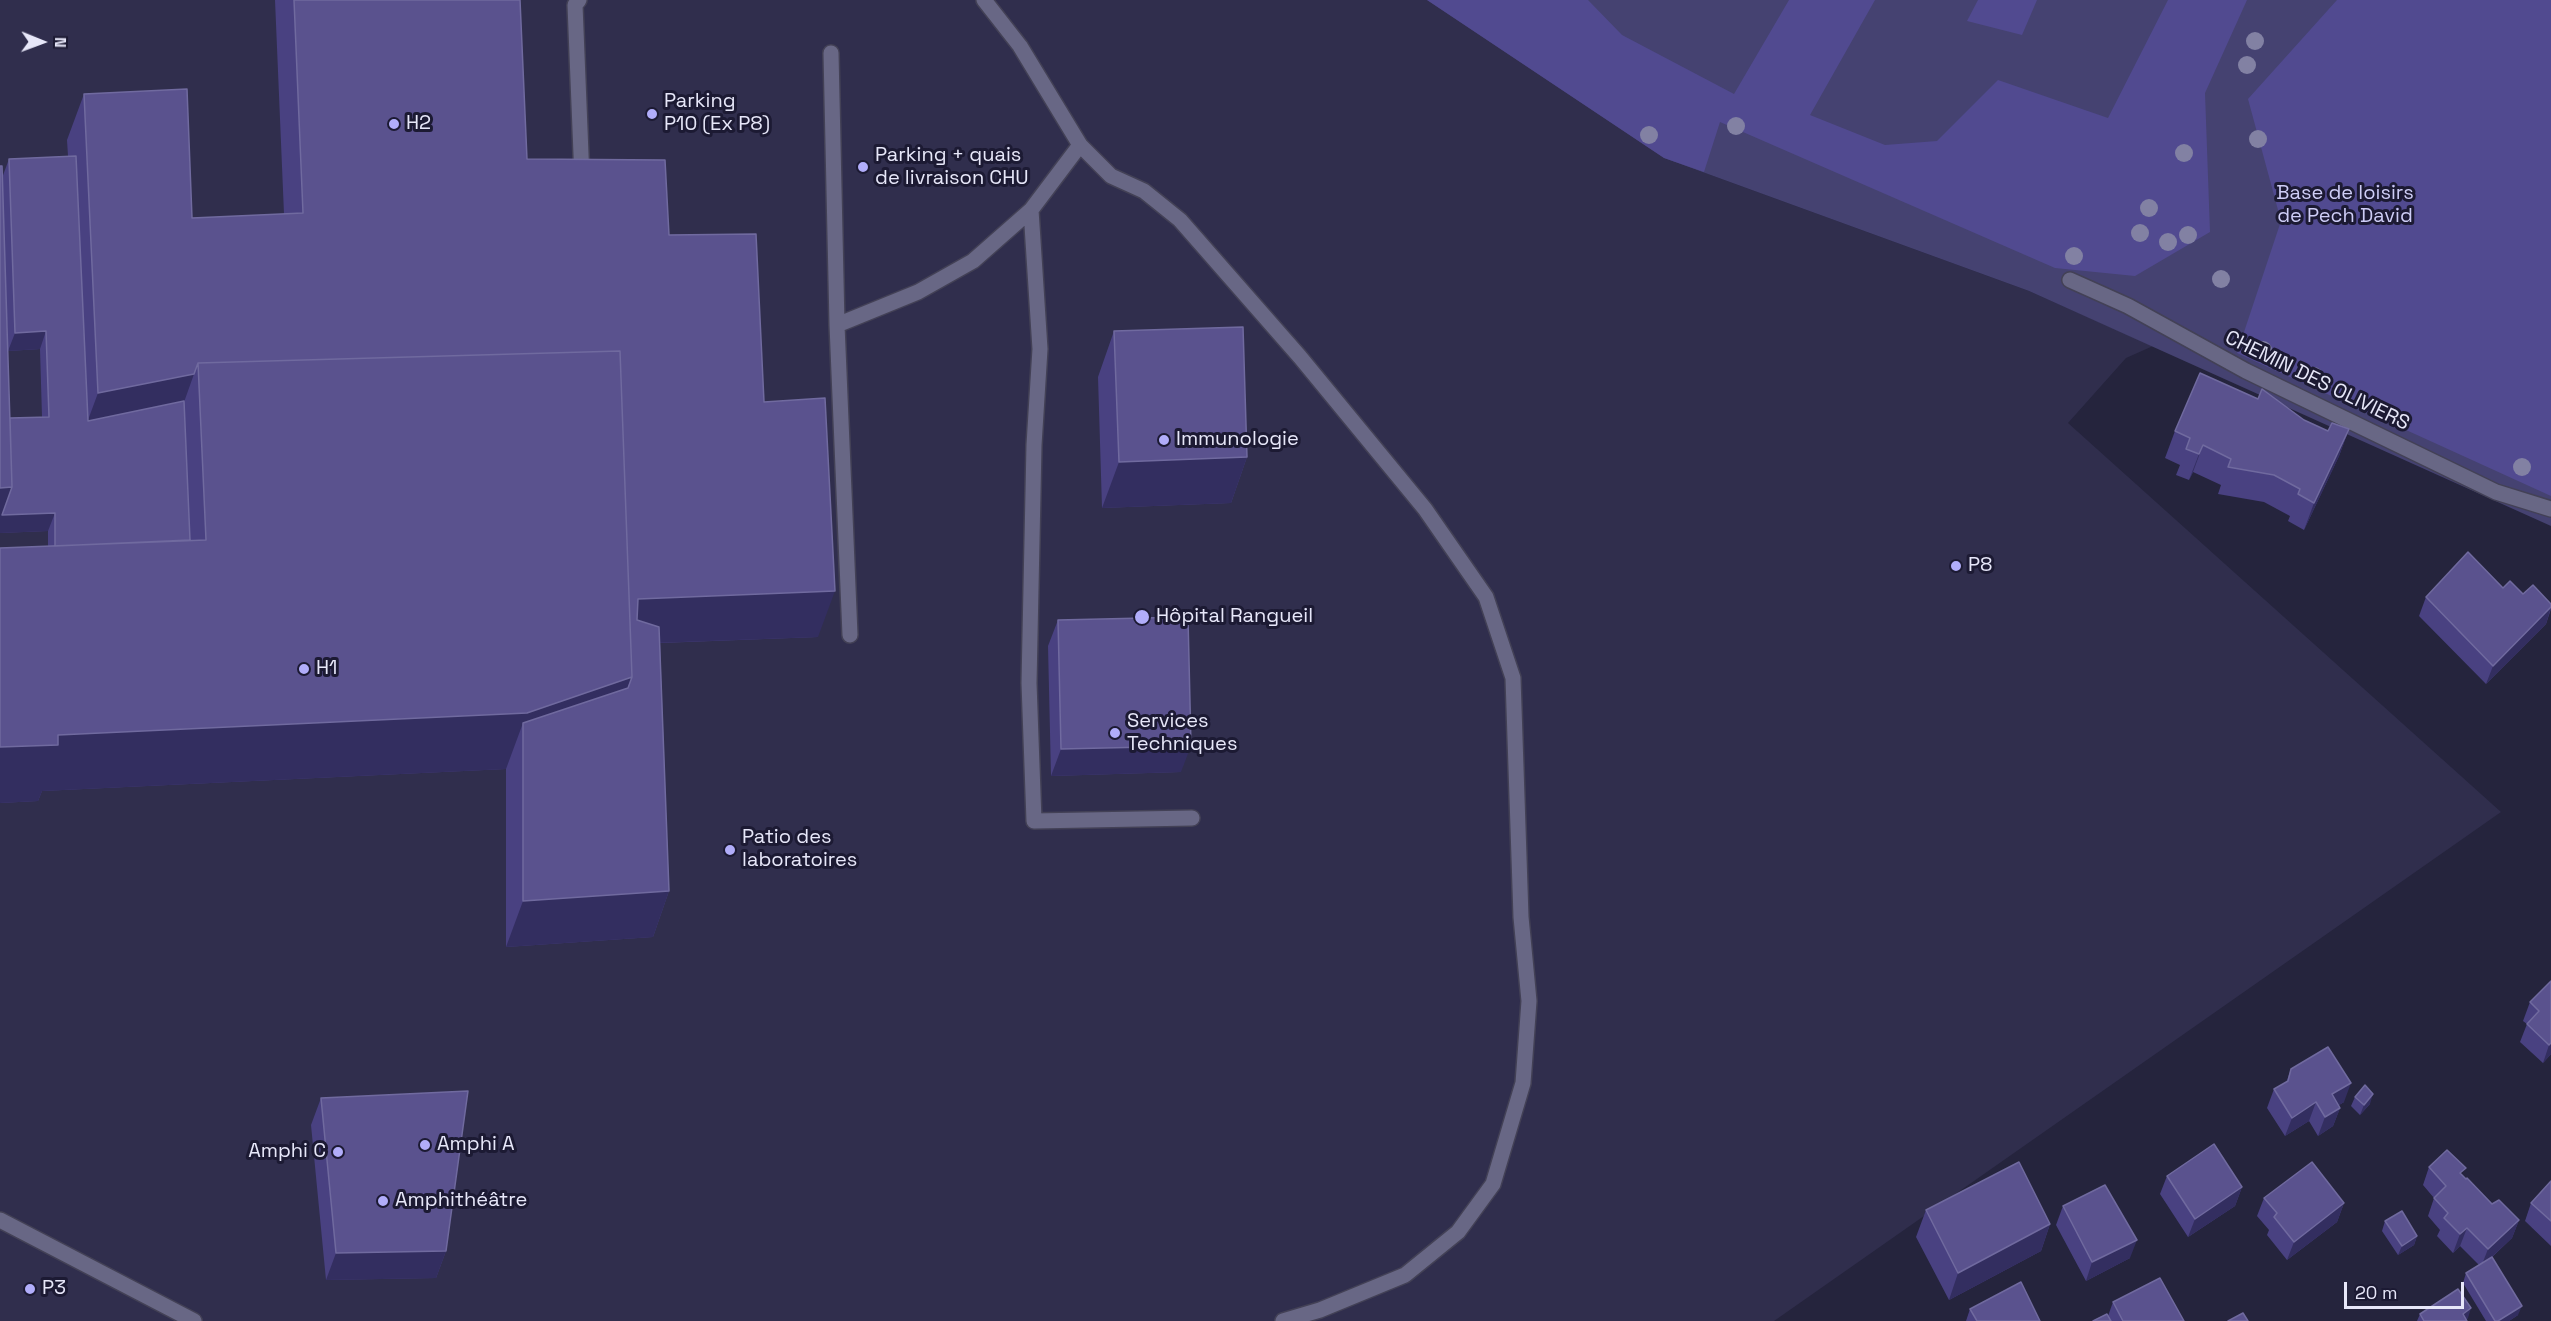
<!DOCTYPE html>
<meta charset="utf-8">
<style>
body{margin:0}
#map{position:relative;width:2551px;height:1321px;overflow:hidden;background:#25243d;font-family:"Space Grotesk",sans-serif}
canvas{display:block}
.north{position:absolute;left:12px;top:12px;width:60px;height:60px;-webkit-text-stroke:4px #1c1a33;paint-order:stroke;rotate:91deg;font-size:16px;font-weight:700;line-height:24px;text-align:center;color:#e7e7f9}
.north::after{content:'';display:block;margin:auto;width:21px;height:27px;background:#e7e7f9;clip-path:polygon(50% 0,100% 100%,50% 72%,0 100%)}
.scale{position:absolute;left:2344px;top:1282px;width:120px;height:27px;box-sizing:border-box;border:3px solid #e7e7f9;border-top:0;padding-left:8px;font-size:18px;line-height:21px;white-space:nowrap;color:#e7e7f9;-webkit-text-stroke:4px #1c1a33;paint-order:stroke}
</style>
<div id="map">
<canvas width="2551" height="1321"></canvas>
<div class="north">N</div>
<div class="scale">20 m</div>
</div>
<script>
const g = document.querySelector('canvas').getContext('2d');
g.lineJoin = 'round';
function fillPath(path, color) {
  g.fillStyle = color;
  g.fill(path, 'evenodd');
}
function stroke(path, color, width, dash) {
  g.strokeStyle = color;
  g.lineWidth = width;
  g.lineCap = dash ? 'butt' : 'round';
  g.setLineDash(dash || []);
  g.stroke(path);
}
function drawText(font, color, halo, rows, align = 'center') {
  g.font = font + ' "Space Grotesk",sans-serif';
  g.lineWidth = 6;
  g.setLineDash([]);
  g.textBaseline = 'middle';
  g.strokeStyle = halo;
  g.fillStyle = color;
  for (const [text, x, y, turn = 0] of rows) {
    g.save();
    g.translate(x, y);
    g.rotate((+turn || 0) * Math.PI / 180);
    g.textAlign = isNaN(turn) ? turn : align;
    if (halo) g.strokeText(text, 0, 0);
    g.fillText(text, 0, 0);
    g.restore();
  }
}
const built = new Path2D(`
 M0,0H1427L1664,158L2029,291L2153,346L2126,358L2068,423L2501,812L1774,1321H0Z`);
const green = new Path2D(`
 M1427,0H2551V526L2029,291L1664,158Z`);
const forest = new Path2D(`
 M1427,0H1588L1622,35L1734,94L1789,0H1875L1810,115L1885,145L1937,141L1998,80L2108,118L2168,0H2247L2205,93L2210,232L2135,276L2055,268L1720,122L1704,172L1664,158Z
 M1978,0H2037L2022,35L1967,21Z
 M2337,0H2551V496L2237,353L2281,221L2248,99Z`);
const service = new Path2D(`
 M579,0L575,5L582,179
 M984,0L1020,46L1080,145L1111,176L1144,191L1180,220L1300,357L1425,509L1486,597L1513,678L1521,917L1529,1001L1523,1083L1493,1184L1458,1232L1405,1275L1320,1310L1283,1321
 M831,53L837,325
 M1080,145L1031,210L1040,349L1034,445L1029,683L1034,821L1192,818
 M850,635L837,325L918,292L973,261L1031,210
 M0,1220L194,1321`);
const minor = new Path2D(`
 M2070,280L2128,306L2246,371L2496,492L2551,509`);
const trees = [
 [2255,41],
 [2247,65],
 [1736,126],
 [1649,135],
 [2258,139],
 [2184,153],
 [2149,208],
 [2140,233],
 [2188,235],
 [2168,242],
 [2074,256],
 [2221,279],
 [2263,350],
 [2314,376],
 [2522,467]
];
const wall = new Path2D(`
 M275,0H520L527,159L669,235L764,402L818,637L660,643L669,891L653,937L506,947V769L42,791L38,801L0,803V548L48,546V531L0,533V166L10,418L42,417L40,349L8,351L2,178L9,159L68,156L67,140L84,94L192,218L284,214Z
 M1114,331L1247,457L1231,503L1102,508L1098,377Z
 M2304,420L2328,431L2349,429L2339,456L2304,530L2288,521L2290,516L2264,502L2218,494L2221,485L2193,472L2189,480L2176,475L2180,465L2165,458L2175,431Z
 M2503,588L2551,604V609L2546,624L2486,684L2419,616L2426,597Z
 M1058,620L1181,772L1051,776L1048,646Z
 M2551,981V1054L2543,1063L2520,1042L2527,1024L2523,1021L2530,1002Z
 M2291,1069L2344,1102L2339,1105L2340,1108L2333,1126L2318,1136L2309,1121L2285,1136L2267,1108L2274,1089L2286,1083Z
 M2355,1097L2370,1104L2360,1115L2351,1106Z
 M321,1098L446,1251L436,1278L326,1280L311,1125Z
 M2429,1167L2463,1176L2492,1204L2519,1220L2512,1238L2491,1258L2518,1315L2509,1321H2486L2463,1283L2466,1273L2479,1265L2460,1246L2453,1253L2437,1236L2440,1230L2428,1216L2434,1198L2423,1185Z
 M2167,1176L2242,1187L2235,1206L2188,1237L2160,1194Z
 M2551,1181V1246L2525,1221L2531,1203Z
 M2264,1198L2344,1203L2337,1222L2287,1260L2267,1235L2269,1230L2257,1216Z
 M2063,1206L2130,1258L2086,1281L2056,1225Z
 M1926,1210L2050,1224L2041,1251L1949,1300L1916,1237Z
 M2385,1221L2417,1236L2414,1245L2398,1255L2382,1231Z
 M2113,1302L2184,1321H2093L2108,1316Z
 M1970,1309L2040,1321H1966Z
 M2420,1314L2468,1318L2466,1319L2467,1321H2417Z`);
const shadedWall = new Path2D(`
 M46,331L40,349L8,351L15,333Z
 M194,374L178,419L81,439L98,393Z
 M2349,429L2339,456L2304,530L2314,503Z
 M2203,445L2193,472L2189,480L2199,454Z
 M1247,457L1231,503L1102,508L1119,462Z
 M12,487L55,513L48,531L0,533V488Z
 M835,591L818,637L627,644L638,599Z
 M2551,607L2546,624L2486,684L2493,666Z
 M632,677L611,733L523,723L506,769L42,791L38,801L0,803V747L58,735Z
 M1191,746L1181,772L1051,776L1061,749Z
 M669,891L653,937L506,947L523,901Z
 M2551,1043V1054L2543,1063L2549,1045Z
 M2351,1083L2344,1102L2326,1113L2332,1094Z
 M2373,1094L2370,1104L2360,1115L2364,1105Z
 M2316,1102L2309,1121L2285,1136L2292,1118Z
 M2340,1108L2333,1126L2318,1136L2325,1117Z
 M2242,1187L2235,1206L2188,1237L2195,1219Z
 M2344,1203L2337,1222L2287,1260L2294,1242Z
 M2519,1220L2512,1238L2481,1267L2488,1249Z
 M2050,1224L2041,1251L1949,1300L1958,1273Z
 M2467,1228L2460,1246L2453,1253L2460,1234Z
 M2417,1236L2414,1245L2398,1255L2402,1246Z
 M2137,1240L2130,1258L2086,1281L2092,1262Z
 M446,1251L436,1278L326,1280L336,1253Z
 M2522,1306L2518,1315L2509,1321H2498Z
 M2471,1308L2468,1318L2463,1321V1314Z`);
const building = new Path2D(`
 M294,0H520L527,159L665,160L669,235L756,234L764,402L825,398L835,591L638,599L637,620L659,627L669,891L523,901V723L628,688L632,677L620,351L198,363L194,374L98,393L84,94L187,89L192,218L303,213Z
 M76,156L88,421L184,401L190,540L55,546V513L2,515L12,487L10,418L49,417L46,331L15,333L9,159Z
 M0,166H2L12,487L0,488Z
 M1243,327L1247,457L1119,462L1114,331Z
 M620,351L632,677L527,713L58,735V745L0,747V548L206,540L198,363Z
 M2200,373L2258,399L2262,389L2304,420L2328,431L2332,423L2349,429L2314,503L2298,494L2300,489L2274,475L2228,467L2231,459L2203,445L2199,454L2186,449L2190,438L2175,431Z
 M2468,552L2503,588L2510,581L2523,594L2533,585L2551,604V607L2493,666L2426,597Z
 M1188,617L1191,746L1061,749L1058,620Z
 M2551,981V1043L2549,1045L2527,1024L2539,1011L2530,1002Z
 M2328,1047L2351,1083L2332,1094L2340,1108L2325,1117L2316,1102L2292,1118L2274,1089L2288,1081L2291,1069Z
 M2365,1085L2373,1094L2364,1105L2355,1097Z
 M468,1091L446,1251L336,1253L321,1098Z
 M2214,1144L2242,1187L2195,1219L2167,1176Z
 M2447,1150L2466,1168L2460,1173L2466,1179L2467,1178L2492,1204L2499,1200L2519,1220L2488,1249L2467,1228L2460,1234L2444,1218L2448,1213L2434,1198L2446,1186L2429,1167Z
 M2019,1162L2050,1224L1958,1273L1926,1210Z
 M2312,1162L2344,1203L2294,1242L2274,1217L2277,1213L2264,1198Z
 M2551,1181V1221L2531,1203Z
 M2105,1185L2137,1240L2092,1262L2063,1206Z
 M2402,1211L2417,1236L2402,1246L2385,1221Z
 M2492,1257L2522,1306L2498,1321H2495L2466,1273Z
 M2160,1278L2184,1321H2123L2113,1302Z
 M2021,1282L2040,1321H1977L1970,1309Z
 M2458,1289L2471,1308L2463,1314L2467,1321H2424L2420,1314Z
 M2243,1313L2248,1321H2228Z
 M2107,1314L2111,1321H2093Z`);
const markers = [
 [652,114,6,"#b1adfa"],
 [394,124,6,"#b1adfa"],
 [863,167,6,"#b1adfa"],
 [1164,440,6,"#b1adfa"],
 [1956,566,6,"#b1adfa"],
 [1142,617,8,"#b1adfa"],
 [304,669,6,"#b1adfa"],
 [1115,733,6,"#b1adfa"],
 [730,850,6,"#b1adfa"],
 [425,1145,6,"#b1adfa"],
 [338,1152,6,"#b1adfa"],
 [383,1201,6,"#b1adfa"],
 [30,1289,6,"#b1adfa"]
];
const poiNames = [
 ["Parking",664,102],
 ["P10 (Ex P8)",664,125],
 ["H2",406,124],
 ["Parking + quais",875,156],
 ["de livraison CHU",875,179],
 ["Immunologie",1176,440],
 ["P8",1968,566],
 ["Hôpital Rangueil",1156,617],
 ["H1",316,669],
 ["Services",1127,722],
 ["Techniques",1127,745],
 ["Patio des",742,838],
 ["laboratoires",742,861],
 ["Amphi A",437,1145],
 ["Amphi C",326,1152,"right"],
 ["Amphithéâtre",395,1201],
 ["P3",42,1289]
];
const parkNames = [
 ["Base de loisirs",2345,194],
 ["de Pech David",2345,217]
];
const streetNames = [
 ["CHEMIN DES OLIVIERS",2317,381,26]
];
fillPath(built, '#302e4d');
fillPath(green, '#454271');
fillPath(forest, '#514a90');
stroke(service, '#434156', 18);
stroke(minor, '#434156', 18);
stroke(service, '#686785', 15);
stroke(minor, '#686785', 15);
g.fillStyle = '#8281a3';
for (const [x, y] of trees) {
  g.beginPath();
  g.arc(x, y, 9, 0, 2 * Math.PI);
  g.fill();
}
fillPath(wall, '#494181');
fillPath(shadedWall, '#332e60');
fillPath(building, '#5a528e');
stroke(building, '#706a9f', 1.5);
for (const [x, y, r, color] of markers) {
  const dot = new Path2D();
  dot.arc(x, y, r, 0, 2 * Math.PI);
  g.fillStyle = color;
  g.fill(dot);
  stroke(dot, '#1c1a33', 2);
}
drawText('20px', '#e7e7f9', '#1c1a33', poiNames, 'left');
drawText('20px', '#cecdf6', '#1c1a33', parkNames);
drawText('20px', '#e7e7f9', '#1c1a33', streetNames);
</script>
